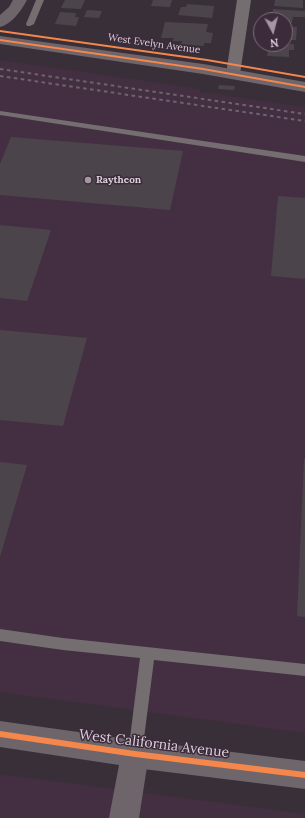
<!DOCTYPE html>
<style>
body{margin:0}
#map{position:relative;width:305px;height:818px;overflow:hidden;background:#382f38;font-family:Lora,serif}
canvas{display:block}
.north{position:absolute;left:253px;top:12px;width:40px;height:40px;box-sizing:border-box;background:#3c2b3b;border:1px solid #7c6d7b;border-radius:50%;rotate:173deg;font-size:11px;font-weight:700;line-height:16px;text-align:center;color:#dcd1db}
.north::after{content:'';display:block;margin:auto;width:14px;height:18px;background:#a398a2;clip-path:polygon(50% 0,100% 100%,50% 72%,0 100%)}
</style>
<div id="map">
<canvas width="305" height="818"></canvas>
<div class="north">N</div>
</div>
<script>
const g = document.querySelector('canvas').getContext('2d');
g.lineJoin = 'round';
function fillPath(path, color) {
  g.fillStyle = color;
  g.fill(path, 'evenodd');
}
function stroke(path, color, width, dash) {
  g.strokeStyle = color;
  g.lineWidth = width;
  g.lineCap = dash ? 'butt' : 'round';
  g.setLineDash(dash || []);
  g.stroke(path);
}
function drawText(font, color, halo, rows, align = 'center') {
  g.font = font + ' Lora,serif';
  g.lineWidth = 3;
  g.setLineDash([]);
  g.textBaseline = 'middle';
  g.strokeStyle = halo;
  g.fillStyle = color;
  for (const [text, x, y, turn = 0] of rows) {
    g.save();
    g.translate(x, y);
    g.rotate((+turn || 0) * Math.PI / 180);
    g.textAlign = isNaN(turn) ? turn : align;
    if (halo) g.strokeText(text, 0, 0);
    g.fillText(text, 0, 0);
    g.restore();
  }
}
const built = new Path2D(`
 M0,60L200,89V92L305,107V733L0,692Z
 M0,774L305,814V818H0Z`);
const building = new Path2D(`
 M65,0H85L81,9L61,8Z
 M153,0H172L170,7L151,6Z
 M275,0H303V8L274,6Z
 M187,4L214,6L212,18L178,15L181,7H186Z
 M273,9L305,11V17H293L292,23L285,22V20H272Z
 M87,10L102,11L99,18L84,17Z
 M60,12L76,13L75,17H79L76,26L55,24Z
 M165,22L208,24L206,32L213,33L211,43H204V46L181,44L182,41H173L174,38H161Z
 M285,26L297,27L296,40H285Z
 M269,44H294V50H289V57L267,56Z
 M219,85L235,86L234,90L218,89Z
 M11,137L183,151L170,210L0,195V164Z
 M278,196L305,198V279L271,276Z
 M0,225L51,230L27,301L0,298Z
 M0,330L87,338L63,426L0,420Z
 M304,459H305V617L297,616Z
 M0,462L27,465L0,557Z`);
const lane = new Path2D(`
 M36,0H44L34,24L30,26H27L26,24Z
 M0,111L305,156V162L0,115Z
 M0,629L63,638L305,664V676L154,660L142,754L140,759L135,761L130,759L128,754L140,658L63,650L0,641Z`);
const street = new Path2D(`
 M237,0H251L240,74L238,77L233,78L228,77L226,74Z`);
const secondary = new Path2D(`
 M0,36L203,64L305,82V92L203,74L0,44Z
 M135,740L305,761V789L135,768L125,764L121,754L125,744Z`);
const primary = new Path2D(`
 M13,0H27C21,11 12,24 0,27V15L9,7Z
 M0,721L135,740L145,744L149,754L139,818H109L119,765L0,747Z`);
const rail = new Path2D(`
 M0,69L305,114
 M0,76L305,121`);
const cycleway = new Path2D(`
 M0,30L207,59L305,76V78L207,61L0,32Z
 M0,39L203,68L305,86V88L203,70L0,41Z
 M0,731L135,751L305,772V778L135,757L0,737Z`);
const markers = [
 [88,180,4,"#a398a2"]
];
const farStreetnames = [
 ["West Evelyn Avenue",154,44,8]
];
const farPoinames = [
 ["Raytheon",96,180]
];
const nearStreetnames = [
 ["West California Avenue",154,744,7]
];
fillPath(built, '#442f42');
fillPath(building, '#4c444b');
fillPath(lane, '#746e70');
fillPath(street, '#746e70');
fillPath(secondary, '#6e666b');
fillPath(primary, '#6d656a');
stroke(rail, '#6c656a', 2, [3.5, 3.5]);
fillPath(cycleway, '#f5874c');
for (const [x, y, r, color] of markers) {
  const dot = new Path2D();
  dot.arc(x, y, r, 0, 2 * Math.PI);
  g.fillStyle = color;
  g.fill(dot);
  stroke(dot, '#3c2b3b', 1.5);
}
drawText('10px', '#dcd1db', '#3c2b3b', farStreetnames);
drawText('bold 10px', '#dcd1db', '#3c2b3b', farPoinames, 'left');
drawText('14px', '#dcd1db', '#3c2b3b', nearStreetnames);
</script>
